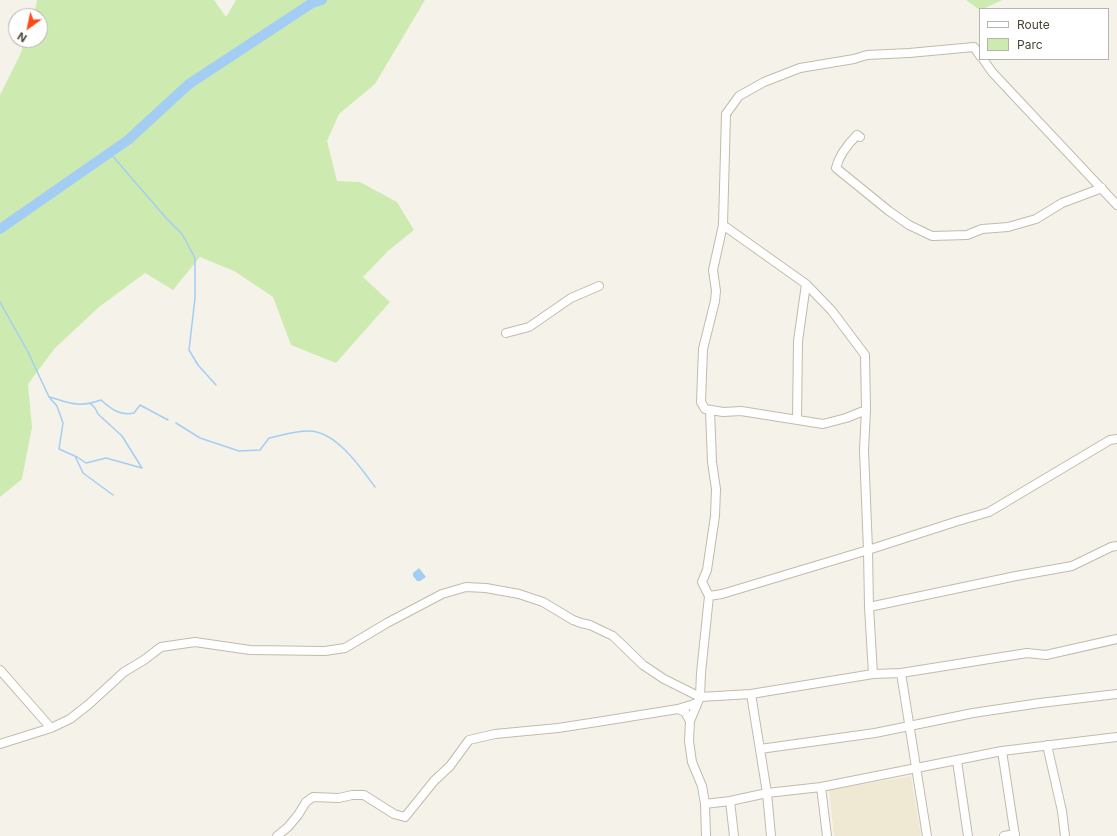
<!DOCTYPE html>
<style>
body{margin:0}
#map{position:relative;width:1117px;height:836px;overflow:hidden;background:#f5f3e9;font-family:Inter,sans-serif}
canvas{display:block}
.legend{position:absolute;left:979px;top:8px;width:130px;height:52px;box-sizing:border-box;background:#fff;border:1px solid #b7b4af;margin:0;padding:5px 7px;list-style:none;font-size:12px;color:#4a4437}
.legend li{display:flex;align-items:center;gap:8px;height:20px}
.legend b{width:20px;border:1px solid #b7b4af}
.north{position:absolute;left:8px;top:8px;width:40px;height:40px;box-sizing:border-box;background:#fff;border:1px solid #b7b4af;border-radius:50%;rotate:213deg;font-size:11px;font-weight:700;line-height:16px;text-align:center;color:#4a4437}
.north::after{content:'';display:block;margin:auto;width:14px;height:18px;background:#ff4a17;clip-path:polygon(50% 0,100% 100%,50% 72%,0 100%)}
</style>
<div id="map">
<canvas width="1117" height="836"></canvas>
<ul class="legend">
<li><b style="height:5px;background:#fff"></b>Route</li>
<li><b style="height:11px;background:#cdebb1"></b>Parc</li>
</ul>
<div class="north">N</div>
</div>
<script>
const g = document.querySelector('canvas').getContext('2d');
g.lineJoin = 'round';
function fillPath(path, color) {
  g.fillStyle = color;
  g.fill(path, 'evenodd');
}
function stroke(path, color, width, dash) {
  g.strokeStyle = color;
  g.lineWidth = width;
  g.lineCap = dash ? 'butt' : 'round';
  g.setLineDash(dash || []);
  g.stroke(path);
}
const education = new Path2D(`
 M911,776L921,836H834L829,790Z`);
const green = new Path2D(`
 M37,0H214L226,17L236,0H425L375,84L339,114L327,141L337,181L360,182L397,202L414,230L388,251L363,277L390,302L336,363L291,345L273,297L234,271L200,257L173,290L145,273L99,307L55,348L28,384L32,427L22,479L0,497V95L20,55L25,40H40V16H34Z
 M966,0H1002L983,9H980V10Z`);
const water = new Path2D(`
 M419,568L426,577L420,581H417L413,576V573Z`);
const stream = new Path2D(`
 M110,153L167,219L182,234L195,258V298L189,350L198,365L216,385
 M0,302L28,352L49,397L57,406L63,423L59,449L77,457L86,463L106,458L142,468L122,436L98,414L95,408L91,404
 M50,397C70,403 79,408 101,400C111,409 120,416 134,413L140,405L168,420
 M176,423L200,438L239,451L260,450L269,438C282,435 296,431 309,431C336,431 361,468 375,487
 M75,456L83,473L113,495`);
const river = new Path2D(`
 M0,229L128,140L189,84L312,3L322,0`);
const minor = new Path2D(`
 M983,59L992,72L1117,205
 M860,137L857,135C848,144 839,155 836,168L889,211L909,225L932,236L967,235L982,229L1008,227L1036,219L1062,203L1102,188
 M723,225L806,284L832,311L865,355L866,410
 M506,333L529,327L571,298L599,286
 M797,419L798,341L806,284
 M709,596L722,594L868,550L958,521L989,512L1110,440L1117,439
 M869,607L1016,576L1072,566L1111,547L1117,546
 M0,670L51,728
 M901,673L927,836
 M873,674L869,607L868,550L864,450L866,410L846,418L823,424L741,411L723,412L705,409L701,402L703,349L715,301L716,291L713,270L723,225L726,114L739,96L764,82L800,68L854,59L867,55L909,53L974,47L980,56
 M751,694L767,793L771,836
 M678,709L697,703
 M0,744L51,728L70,719L88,705L124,672L144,660L161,647L195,642L250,650L325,651L345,648L387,623L442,594L466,587L486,588L519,594L543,602L573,620L581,623L590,625L613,636L643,665L664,679L700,697L751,694L873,674L901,673L1027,653L1046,655L1117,639
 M1047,745L1062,811L1065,836
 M760,749L875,733L973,713L1040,703L1117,694
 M1002,751L1015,836
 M957,761L968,836
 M821,787L827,836
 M730,801L734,836
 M705,804L730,801L767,793L821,787L1002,751L1117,737
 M277,836L288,827L298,815L306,802L313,797L339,798L352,795H364L394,814L405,817L434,781L450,766L469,740L495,734L558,728L597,722L678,709L685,712L690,721
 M706,836L705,804L702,786L692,762L689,741L690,721L700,697L701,673L709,596L702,582L707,570L715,516L716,489L712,462L710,410
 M1004,836L1015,834`);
fillPath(education, '#efe9d3');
fillPath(green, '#cdebb1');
fillPath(water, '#a4cdf4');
stroke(stream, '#a4cdf4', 1.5);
stroke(river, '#a4cdf4', 10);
stroke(minor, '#c1bbab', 10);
stroke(minor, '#fff', 8);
</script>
